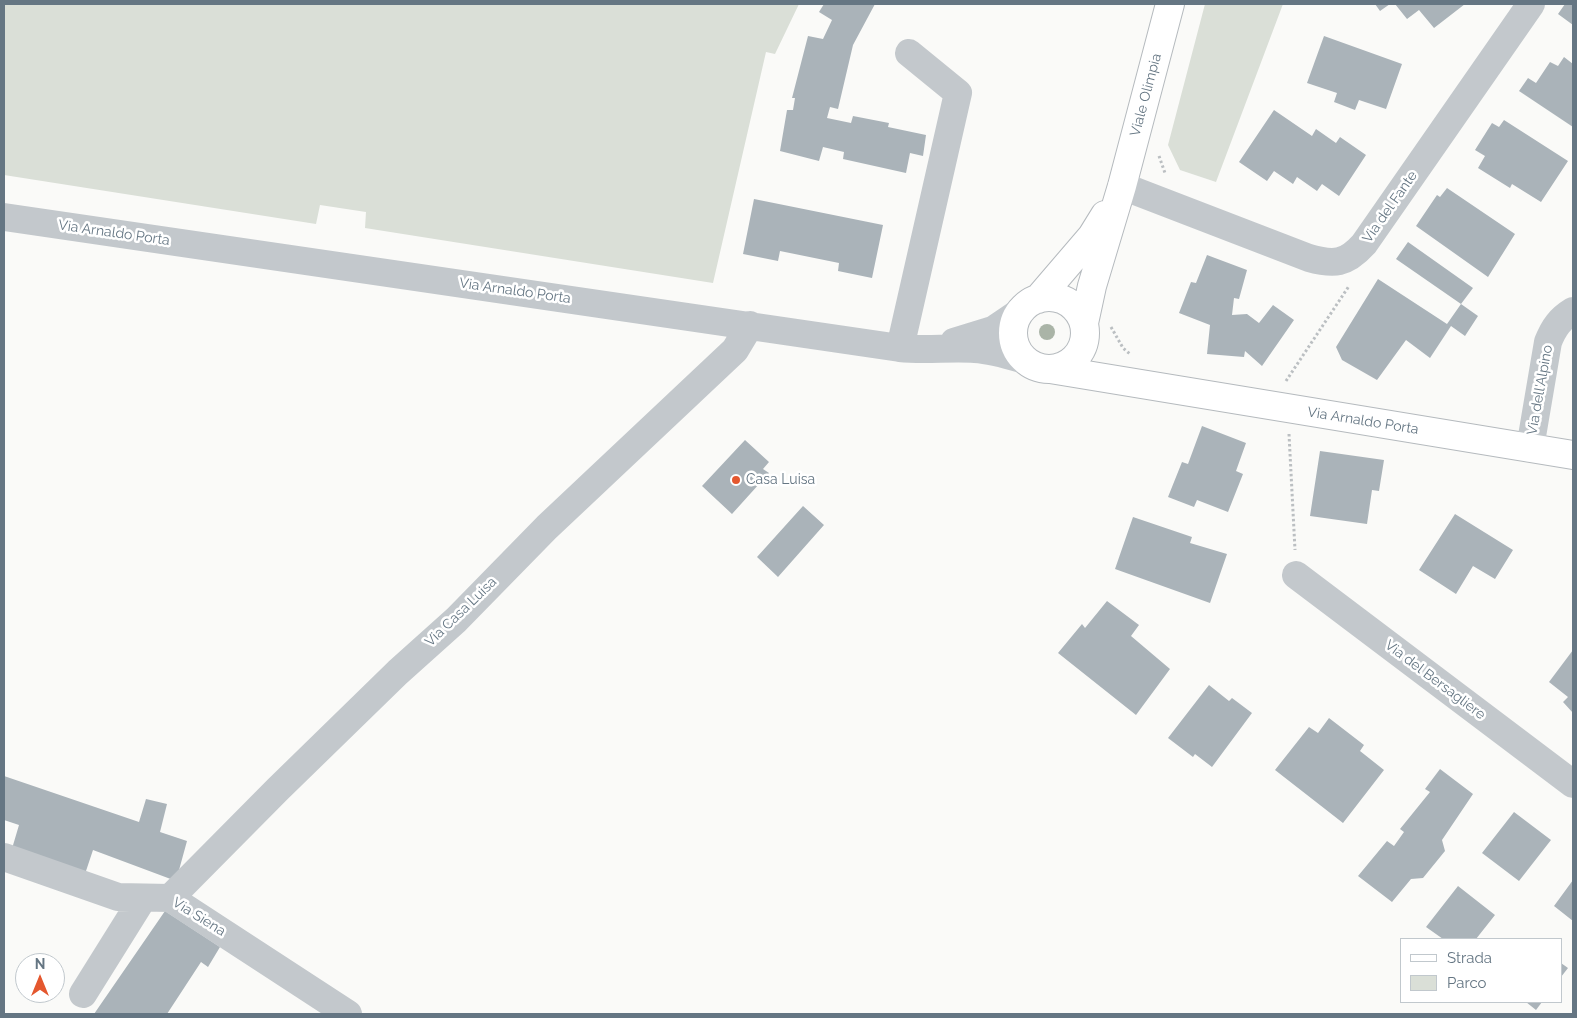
<!DOCTYPE html>
<style>
body{margin:0}
#map{position:relative;width:1577px;height:1018px;overflow:hidden;background:#fafaf8;font-family:Raleway,sans-serif}
canvas{display:block}
.frame{position:absolute;inset:0;border:5px solid #657683;pointer-events:none}
.legend{position:absolute;left:1400px;top:938px;width:162px;height:65px;box-sizing:border-box;background:#fff;border:1px solid #c1c8cd;margin:0;padding:6px 9px;list-style:none;font-size:15px;color:#657683}
.legend li{display:flex;align-items:center;gap:10px;height:25px}
.legend b{width:25px;border:1px solid #c1c8cd}
.north{position:absolute;left:15px;top:953px;width:50px;height:50px;box-sizing:border-box;background:#fff;border:1px solid #c1c8cd;border-radius:50%;rotate:0deg;font-size:14px;font-weight:700;line-height:20px;text-align:center;color:#657683}
.north::after{content:'';display:block;margin:auto;width:18px;height:22px;background:#e4572e;clip-path:polygon(50% 0,100% 100%,50% 72%,0 100%)}
</style>
<div id="map">
<canvas width="1577" height="1018"></canvas>
<div class="frame"></div>
<ul class="legend">
<li><b style="height:6px;background:#fff"></b>Strada</li>
<li><b style="height:14px;background:#dadfd7"></b>Parco</li>
</ul>
<div class="north">N</div>
</div>
<script>
const g = document.querySelector('canvas').getContext('2d');
g.lineJoin = 'round';
function fillPath(path, color) {
  g.fillStyle = color;
  g.fill(path, 'evenodd');
}
function stroke(path, color, width, dash) {
  g.strokeStyle = color;
  g.lineWidth = width;
  g.lineCap = dash ? 'butt' : 'round';
  g.setLineDash(dash || []);
  g.stroke(path);
}
function drawText(font, color, halo, rows, align = 'center') {
  g.font = font + ' Raleway,sans-serif';
  g.lineWidth = 5;
  g.setLineDash([]);
  g.textBaseline = 'middle';
  g.strokeStyle = halo;
  g.fillStyle = color;
  for (const [text, x, y, turn = 0] of rows) {
    g.save();
    g.translate(x, y);
    g.rotate((+turn || 0) * Math.PI / 180);
    g.textAlign = isNaN(turn) ? turn : align;
    if (halo) g.strokeText(text, 0, 0);
    g.fillText(text, 0, 0);
    g.restore();
  }
}
const green = new Path2D(`
 M4,4H799L775,54L766,52L713,283L365,228L366,212L320,205L316,224L4,175Z
 M1205,4H1283L1216,182L1180,170L1168,145Z`);
const building = new Path2D(`
 M824,4H875L853,45L838,109L830,107L827,118L851,123L853,116L889,123L888,127L926,135L923,156L910,153L906,173L843,159L844,152L823,147L819,161L780,151L787,110H793L795,98H792L808,36L823,39L832,20L819,12Z
 M1375,4H1390L1380,11Z
 M1395,4H1465L1434,28L1419,10L1407,19Z
 M1565,4H1573V25L1558,14Z
 M1324,36L1402,64L1386,109L1359,100L1355,110L1334,102L1337,93L1307,83Z
 M1564,57L1573,64V127L1519,91L1528,78L1536,83L1550,62L1558,66Z
 M1274,110L1312,136L1316,129L1336,143L1340,137L1366,155L1339,196L1322,184L1317,191L1297,177L1293,184L1274,171L1267,181L1239,162Z
 M1504,120L1568,161L1541,202L1512,184L1510,188L1478,168L1485,156L1475,150L1492,123L1499,127Z
 M1447,188L1515,234L1488,277L1416,226L1437,195L1440,197Z
 M754,199L883,225L872,278L838,271L839,263L780,251L778,261L743,254Z
 M1408,242L1473,288L1461,304L1396,259Z
 M1207,255L1247,270L1239,299L1234,298L1232,315L1247,314L1259,323L1273,305L1294,320L1262,366L1245,351L1244,357L1207,354L1210,325L1179,313L1191,282L1196,283Z
 M1378,279L1447,324L1461,304L1478,316L1465,336L1451,326L1430,358L1406,340L1377,380L1342,360L1336,347Z
 M1202,426L1246,443L1236,471L1243,474L1228,512L1197,500L1194,507L1168,497L1182,462L1188,464Z
 M745,440L769,462L763,469L769,473L732,514L702,486Z
 M1320,451L1384,460L1379,491L1372,490L1367,524L1310,516Z
 M803,506L824,525L778,577L757,557Z
 M1455,514L1513,550L1495,579L1473,566L1456,594L1419,570Z
 M1133,517L1192,537L1190,543L1227,554L1210,603L1115,569Z
 M1107,601L1139,625L1131,636L1170,669L1136,715L1058,653L1082,624L1085,628Z
 M1573,650V713L1563,702L1568,697L1549,682Z
 M1209,685L1229,701L1232,698L1252,713L1212,767L1195,754L1193,757L1168,738Z
 M1329,718L1364,745L1360,751L1384,770L1343,823L1275,770L1309,727L1318,733Z
 M1440,769L1473,794L1442,840L1445,851L1423,878L1411,879L1392,902L1358,876L1387,841L1394,846L1404,832L1400,829L1430,792L1425,789Z
 M4,776L139,822L146,799L167,804L160,832L187,841L176,881L93,850L84,877L11,852L19,825L4,820Z
 M1514,812L1551,840L1519,881L1482,853Z
 M1573,880V921L1554,906Z
 M1458,886L1495,915L1476,939H1443L1426,927Z
 M165,911L220,947L208,967L201,962L167,1014H94Z
 M1561,963L1568,968L1561,977Z
 M1526,1002H1542L1536,1010Z`);
const path = new Path2D(`
 M1159,156L1165,173
 M1111,327L1123,348L1130,354
 M1286,381L1349,286
 M1289,434L1295,550`);
const minor = new Path2D(`
 M1122,186L1309,258C1334,265 1346,264 1364,244L1531,4
 M4,217L900,348C925,351 950,347 975,349C992,350 1008,355 1025,360
 M954,342L993,330L1021,311
 M900,348L958,93L909,53
 M1530,448L1548,342C1554,327 1560,319 1573,311
 M1296,575L1573,784
 M4,857L118,897L170,898L348,1014
 M170,898L278,789L398,672L456,620L547,527L735,350L750,325
 M83,994L143,898`);
const major = new Path2D(`
 M1013 333a36 36 0 1 1 72 0a36 36 0 1 1-72 0Z
 M1038,299L1092,236L1105,215
 M1084,323L1092,286L1122,186L1170,4
 M1050,369L1573,455`);
const trees = [
 [1047,332]
];
const markers = [
 [736,480,5,"#e4572e"]
];
const streetNames = [
 ["Viale Olimpia",1146,95,-75],
 ["Via del Fante",1390,207,-55],
 ["Via Arnaldo Porta",114,233,8],
 ["Via Arnaldo Porta",515,291,8],
 ["Via dell'Alpino",1540,390,-80],
 ["Via Arnaldo Porta",1363,421,9],
 ["Via Casa Luisa",461,612,-44],
 ["Via del Bersagliere",1435,680,37],
 ["Via Siena",199,917,32]
];
const poiNames = [
 ["Casa Luisa",746,480]
];
fillPath(green, '#dadfd7');
fillPath(building, '#aab3b9');
stroke(major, '#b5babe', 30);
stroke(path, '#bbbfc2', 3, [2.5, 2.5]);
stroke(minor, '#c3c8cc', 28);
stroke(major, '#fff', 28);
g.fillStyle = '#aab4a7';
for (const [x, y] of trees) {
  g.beginPath();
  g.arc(x, y, 8, 0, 2 * Math.PI);
  g.fill();
}
for (const [x, y, r, color] of markers) {
  const dot = new Path2D();
  dot.arc(x, y, r, 0, 2 * Math.PI);
  g.fillStyle = color;
  g.fill(dot);
  stroke(dot, '#fff', 2);
}
drawText('14px', '#657683', '#fff', streetNames);
drawText('14px', '#657683', '#fff', poiNames, 'left');
</script>
